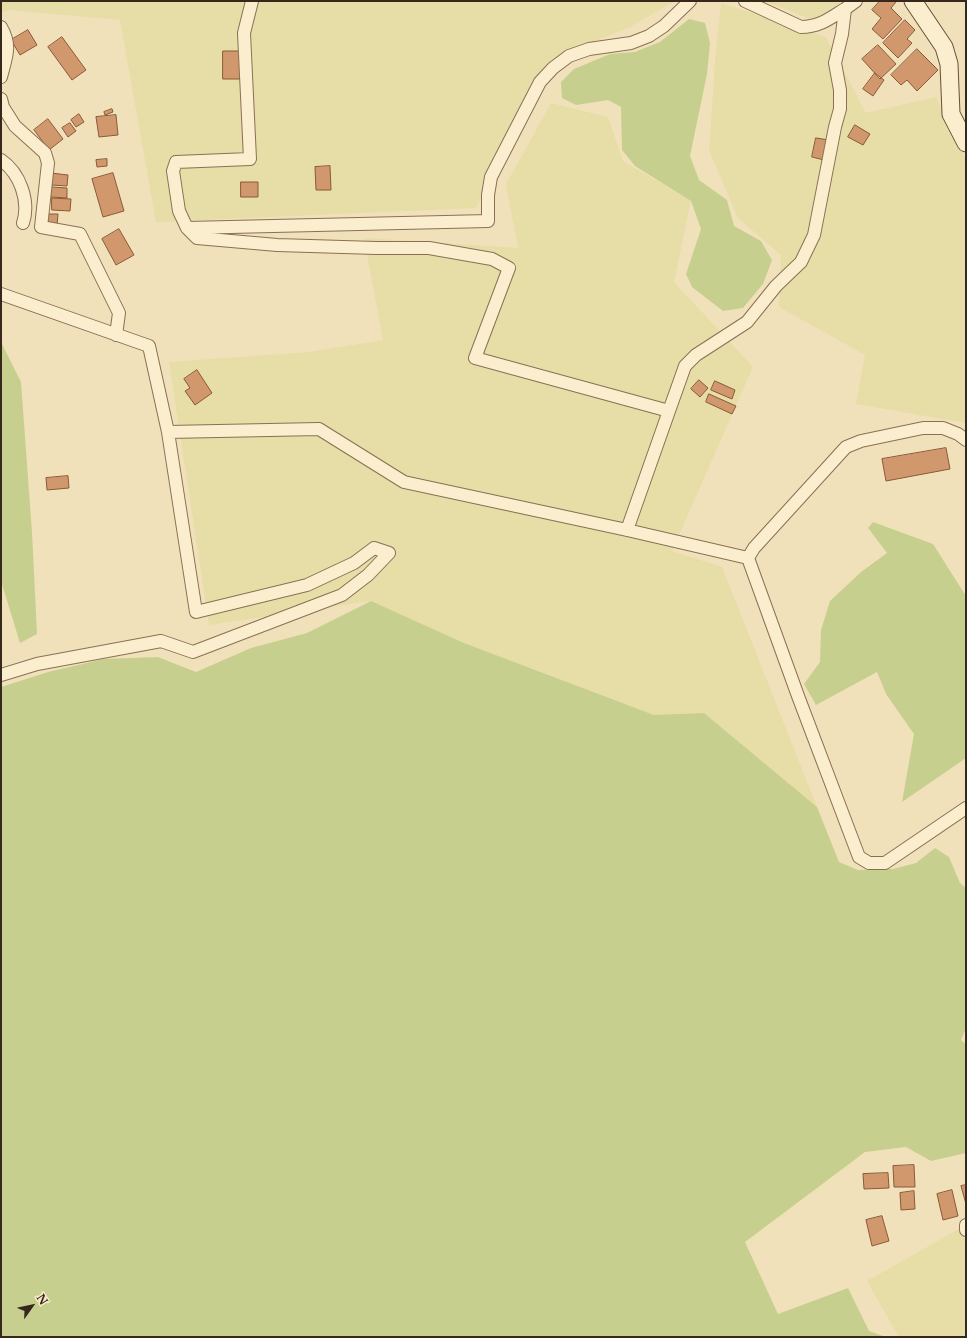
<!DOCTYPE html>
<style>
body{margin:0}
#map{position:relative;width:967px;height:1338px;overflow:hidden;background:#f1e1ba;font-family:"Libre Baskerville",serif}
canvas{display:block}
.frame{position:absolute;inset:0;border:2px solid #36281a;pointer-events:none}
.north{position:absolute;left:12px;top:1286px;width:40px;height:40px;-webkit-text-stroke:3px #f8ebca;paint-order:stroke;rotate:57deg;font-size:11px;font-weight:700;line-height:16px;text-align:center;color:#36281a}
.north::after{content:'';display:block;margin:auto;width:14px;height:18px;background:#36281a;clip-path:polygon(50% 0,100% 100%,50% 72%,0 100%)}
</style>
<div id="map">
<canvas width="967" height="1338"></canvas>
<div class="frame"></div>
<div class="north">N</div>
</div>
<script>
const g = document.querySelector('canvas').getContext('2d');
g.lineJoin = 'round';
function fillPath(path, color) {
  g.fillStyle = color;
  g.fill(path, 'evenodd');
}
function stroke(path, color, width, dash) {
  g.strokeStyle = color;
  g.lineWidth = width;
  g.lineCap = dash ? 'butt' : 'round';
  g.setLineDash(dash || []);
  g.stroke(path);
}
const farmland = new Path2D(`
 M1,1H675L628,28L559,55L476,208L156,222L120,20L9,10L1,13Z
 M765,1H843L813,20Z
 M721,3L826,37L866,113L936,97L966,160V423L856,404L865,355L779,307L781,255L738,218L709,150L715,60Z
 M551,103L608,117L623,161L691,201L674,282L753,367L672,551L722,567L817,807L704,713L654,715L464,643L371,601L209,625L169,362L309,352L383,340L364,238L518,248L506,184Z
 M966,1225V1337H899L867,1281Z`);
const green = new Path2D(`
 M689,19L705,23L710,43L707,74L690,156L699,180L727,200L734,226L761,241L772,260L763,284L743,308L723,311L692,287L686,274L701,229L691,201L635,166L622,150L621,107L608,100L576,105L562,98L561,82L574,69L610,54L635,52L660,42Z
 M1,342L21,382L32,532L37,634L20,643L1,581Z
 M873,522L933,544L966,596V758L902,802L914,734L886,694L877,672L816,705L804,684L820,662L821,630L830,601L861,572L887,553L868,528Z
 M371,601L464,643L654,715L704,713L817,807L839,862L858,870L893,869L916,863L935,848L949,857L960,883L966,888V1028L961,1040L966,1044V1153L931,1161L906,1147L865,1152L745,1242L778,1314L848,1288L869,1331L886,1337H1V687L48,672L104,659L158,657L196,672L251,648L307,633Z`);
const building = new Path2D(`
 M880,1H895L896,2L891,8L902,19L883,39L872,29L881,18L872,10Z
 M905,20L915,30L907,39L912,43L898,58L883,43Z
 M28,30L37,45L20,55L11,40Z
 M62,37L86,70L72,80L48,47Z
 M878,45L896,64L880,79L862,59Z
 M917,49L938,70L917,91L907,80L901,85L891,75Z
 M223,51H240L241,79H223Z
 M875,73L884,80L873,96L863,89Z
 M112,109L113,112L105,115L104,112Z
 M79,114L84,122L76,127L71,120Z
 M116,115L118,135L99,137L96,117Z
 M48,119L63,139L49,150L34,130Z
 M70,123L76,131L68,137L62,128Z
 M855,125L870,134L863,145L848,137Z
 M816,138L829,140L824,160L812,157Z
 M107,159V166L97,167L96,160Z
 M330,166L331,190H316L315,167Z
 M51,173L68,175L67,186L51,185Z
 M113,173L124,211L103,217L92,179Z
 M241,182H258V197H241Z
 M52,187L67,188V198L51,197Z
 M52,198L71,199L70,211L52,210Z
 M47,214H58L57,226L46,225Z
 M119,229L134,255L116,265L102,239Z
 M197,370L212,393L195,405L185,391L190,388L184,379Z
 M699,380L708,388L700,397L691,389Z
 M715,381L735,390L732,399L711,390Z
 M709,394L736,406L732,414L706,402Z
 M946,448L950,469L886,481L882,459Z
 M68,476L69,488L47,490L46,478Z
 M914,1165L915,1187H894L893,1166Z
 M888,1173L889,1188L864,1189L863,1174Z
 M966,1185V1204L961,1186Z
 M952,1190L958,1216L943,1220L937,1194Z
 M914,1191L915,1209L901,1210L900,1193Z
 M882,1216L889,1241L872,1246L866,1220Z`);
const minor = new Path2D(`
 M252,1L244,33L250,159L176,162L173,171L179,211L187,228L197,238L277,245L376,248H429L492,259L509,268L475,358L669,411L627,530
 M745,1L801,27C820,27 830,18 845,9
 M1,27C12,46 6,57 1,77
 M1,99L3,107L15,126L45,153L48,163L41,227L80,234L119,313L116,335
 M1,160C20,173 30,201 23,223
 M187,228L488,221V195L491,177L540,82L553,68L569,56L589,49L631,43L649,36L664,26L690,1
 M1,294L149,346L168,432L196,612L307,585L354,563L374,548L389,553L368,575L342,595L193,652L161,641L37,664L1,675
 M669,411L685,366L696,355L747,322L776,286L801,262L814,235L835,127L840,109V90L835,63L842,34L845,9L856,1
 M168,432L319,429L404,482L627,530L748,558
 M748,558L798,696L859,857L869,863H885L966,808
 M748,558L754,548L846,447L861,441L923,428H943L958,434L966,440
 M966,1225V1230`);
const secondary = new Path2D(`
 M913,1L944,47L949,64L951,114L966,143`);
fillPath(farmland, '#e7dda7');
fillPath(green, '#c7cf8e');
fillPath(building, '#d2986d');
stroke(building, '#895938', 1);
stroke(minor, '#897054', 14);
stroke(secondary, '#6a5137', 19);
stroke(minor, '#fbeece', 12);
stroke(secondary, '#fbeece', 17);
</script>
